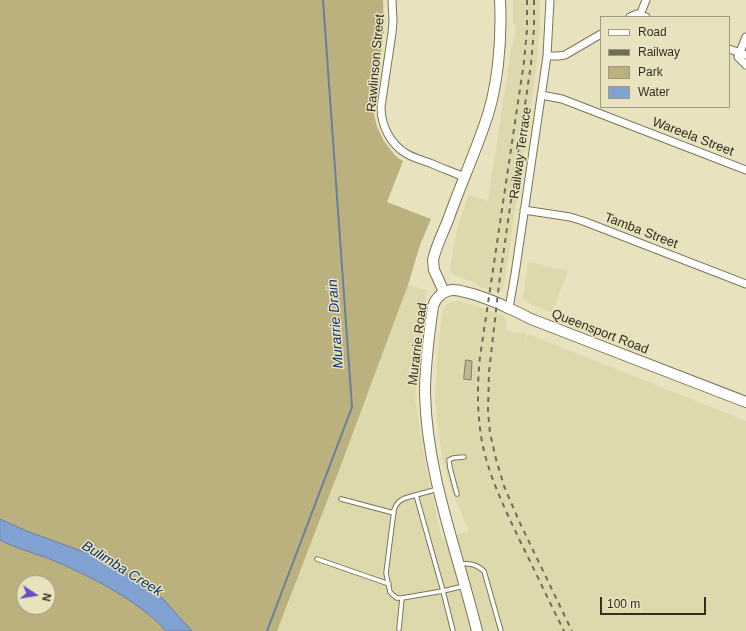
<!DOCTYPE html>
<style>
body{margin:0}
#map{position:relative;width:746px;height:631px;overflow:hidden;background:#e8e2bf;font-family:Helvetica,sans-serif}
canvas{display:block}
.legend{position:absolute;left:600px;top:16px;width:130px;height:92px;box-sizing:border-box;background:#e8e2bf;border:1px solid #9f9a80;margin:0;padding:5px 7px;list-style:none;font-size:12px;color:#312f22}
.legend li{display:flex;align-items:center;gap:8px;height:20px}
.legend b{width:20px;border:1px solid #9f9a80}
.north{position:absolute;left:16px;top:575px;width:40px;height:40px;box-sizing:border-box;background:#e8e2bf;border:1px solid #9f9a80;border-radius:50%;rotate:102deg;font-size:11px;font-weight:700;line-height:16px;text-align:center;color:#312f22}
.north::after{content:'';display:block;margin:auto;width:14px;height:18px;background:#654ec7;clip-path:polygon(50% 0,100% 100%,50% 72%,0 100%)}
.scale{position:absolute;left:600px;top:597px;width:106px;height:18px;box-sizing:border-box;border:2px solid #312f22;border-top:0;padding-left:5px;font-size:12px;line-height:14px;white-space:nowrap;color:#312f22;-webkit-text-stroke:3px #e8e2bf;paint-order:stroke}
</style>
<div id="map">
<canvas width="746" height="631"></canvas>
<ul class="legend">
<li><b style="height:5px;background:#fff"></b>Road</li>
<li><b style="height:5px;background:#6f6c58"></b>Railway</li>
<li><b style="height:11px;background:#bab17e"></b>Park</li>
<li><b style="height:11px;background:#81a1d3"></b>Water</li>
</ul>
<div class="north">N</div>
<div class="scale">100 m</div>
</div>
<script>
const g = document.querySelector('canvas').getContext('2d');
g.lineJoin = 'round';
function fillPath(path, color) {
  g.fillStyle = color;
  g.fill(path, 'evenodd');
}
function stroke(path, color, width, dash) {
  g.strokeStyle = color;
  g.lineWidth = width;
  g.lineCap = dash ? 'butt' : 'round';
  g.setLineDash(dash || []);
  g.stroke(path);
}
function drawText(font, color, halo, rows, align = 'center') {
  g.font = font + ' Helvetica,sans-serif';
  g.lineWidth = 3;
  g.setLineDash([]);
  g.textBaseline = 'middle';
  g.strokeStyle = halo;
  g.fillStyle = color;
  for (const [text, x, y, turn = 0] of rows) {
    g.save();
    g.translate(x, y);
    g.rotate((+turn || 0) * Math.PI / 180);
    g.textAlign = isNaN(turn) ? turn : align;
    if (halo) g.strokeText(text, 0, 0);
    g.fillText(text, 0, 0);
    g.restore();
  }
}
const built = new Path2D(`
 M513,0H540V27L537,60L531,107L504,284L501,292L479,287L476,283L456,276L452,273L450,267L458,225L469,195L488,201L511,50L515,36L516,25L513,24Z
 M528,262L568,271L552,312L528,303L523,298Z
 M408,285L427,290L415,399L427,473L442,539L469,531L452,492L442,457L435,401L438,348L442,315L444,309L447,304L457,301L478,306L503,316V318L505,319V321L506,322L507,331L526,334L525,341L528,334L746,421V631H277L341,465Z`);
const green = new Path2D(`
 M0,0H383L384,31L373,110L377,127L384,141L393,153L398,158L403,161L387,202L431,219L420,245L408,285L341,465L277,631H0ZM24,583H48V607H24Z`);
const water = new Path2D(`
 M0,519L29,532L104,559L163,599L192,631H166C138,600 90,576 52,560C35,553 17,549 0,540Z`);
const stream = new Path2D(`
 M267,631L352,407L323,0`);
const building = new Path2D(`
 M466,360L472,361L471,380L464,379Z`);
const lane = new Path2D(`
 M438,489L416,495L443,591L464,586
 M457,494L450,468L449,460L453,458L464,457
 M416,495C406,498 398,498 394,510L386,573L390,592L393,595L397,598H402L443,591L453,631
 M341,499L394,513
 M317,559L389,584
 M460,564C470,563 476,564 484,571L501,631
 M399,629L402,598`);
const street = new Path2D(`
 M392,0L393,21L392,33L381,107C381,126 391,145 407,154C414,158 422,160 430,163C441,168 453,172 464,177
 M640,15L646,0
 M630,17L637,14L646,17
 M746,37L738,57L746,65
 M729,49L746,55
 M547,56H558L565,55L601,34
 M541,95L562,99L746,170
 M524,210L570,217L583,221L746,284
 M509,308L515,274L547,56L550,0`);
const secondary = new Path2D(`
 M444,292L434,270L433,260C436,246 443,233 448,220C459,189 472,160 483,129C498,91 502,41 500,0
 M477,631C458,553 427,476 425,394C425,366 429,334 433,306C436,297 444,290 454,290C460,290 467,293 473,294C485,298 497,302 508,308C516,311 523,315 531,319L746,402`);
const rail = new Path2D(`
 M527,0V29L524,62L480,357C477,385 477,413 482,442C489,477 505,509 520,541C535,571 549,601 564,631
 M534,0V29L531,64L508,221L499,284L489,372L488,412L490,433L496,459L504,486L519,521L572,631`);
const streetNames = [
 ["Rawlinson Street",376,63,-85],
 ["Wareela Street",693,137,21],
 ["Railway Terrace",521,153,-82],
 ["Tamba Street",641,231,21],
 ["Queensport Road",600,332,21],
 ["Murarrie Road",418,344,-83]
];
const waterNames = [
 ["Murarrie Drain",336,324,-94],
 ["Bulimba Creek",122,569,32]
];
fillPath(built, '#ded8ad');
fillPath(green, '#bab17e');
fillPath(water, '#81a1d3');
stroke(water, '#697f9e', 1);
stroke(stream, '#697f9e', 2);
fillPath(building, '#bcb795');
stroke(building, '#868060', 1);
stroke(lane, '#7a7555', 5.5);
stroke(street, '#7a7555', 9);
stroke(secondary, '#7a7555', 12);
stroke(lane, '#fff', 3.5);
stroke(street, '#fff', 7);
stroke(secondary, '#fff', 10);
stroke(rail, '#6f6c58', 2, [5, 5]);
drawText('13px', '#312f22', '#e8e2bf', streetNames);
drawText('italic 14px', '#0a326e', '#e8e2bf', waterNames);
</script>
